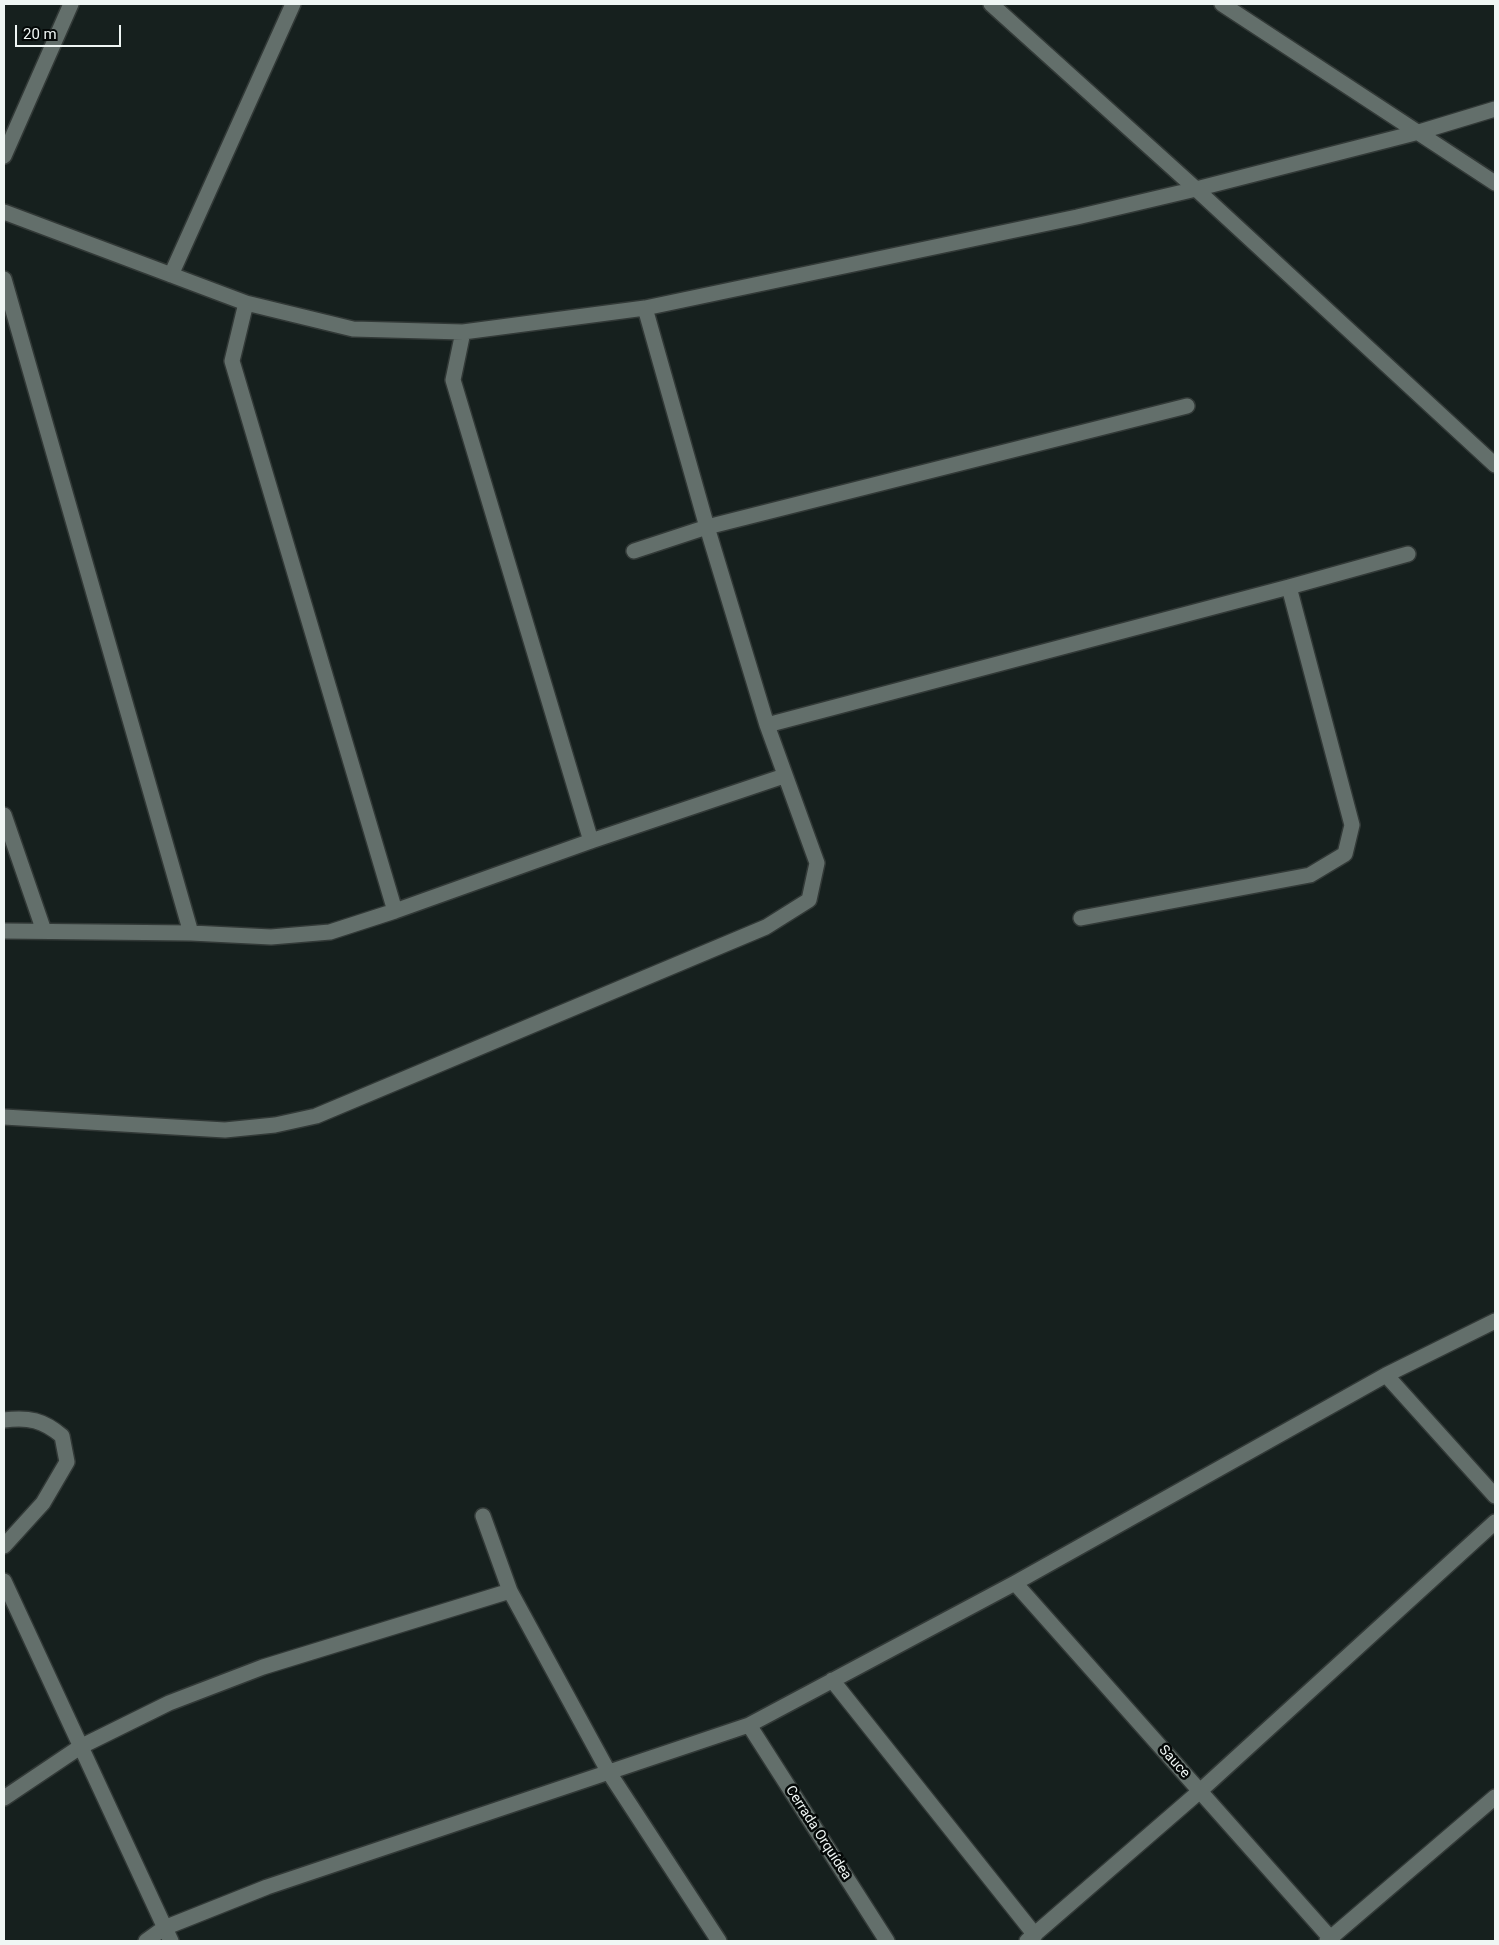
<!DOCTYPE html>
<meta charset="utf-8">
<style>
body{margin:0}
#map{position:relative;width:1499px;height:1945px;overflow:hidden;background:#16201e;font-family:Roboto,sans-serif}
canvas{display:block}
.frame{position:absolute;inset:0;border:5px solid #eff6f4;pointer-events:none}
.scale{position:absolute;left:15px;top:25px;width:106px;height:22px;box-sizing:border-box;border:2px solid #eff6f4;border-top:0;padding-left:6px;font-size:15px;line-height:18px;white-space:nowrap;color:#eff6f4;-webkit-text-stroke:4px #050908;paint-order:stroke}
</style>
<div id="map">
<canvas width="1499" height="1945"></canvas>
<div class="frame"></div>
<div class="scale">20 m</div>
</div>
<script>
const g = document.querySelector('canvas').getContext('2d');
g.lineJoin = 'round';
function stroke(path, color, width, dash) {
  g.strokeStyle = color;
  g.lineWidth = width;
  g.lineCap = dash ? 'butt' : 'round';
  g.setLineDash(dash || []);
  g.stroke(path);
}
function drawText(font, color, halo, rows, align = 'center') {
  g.font = font + ' Roboto,sans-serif';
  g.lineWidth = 5;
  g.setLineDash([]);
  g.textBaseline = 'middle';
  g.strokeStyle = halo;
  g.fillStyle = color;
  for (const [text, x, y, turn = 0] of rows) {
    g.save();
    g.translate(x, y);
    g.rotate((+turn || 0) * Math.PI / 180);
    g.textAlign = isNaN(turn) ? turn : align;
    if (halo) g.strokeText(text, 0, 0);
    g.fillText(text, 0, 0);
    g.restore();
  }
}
const street = new Path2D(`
 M991,4L1196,189L1495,465
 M1222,4L1495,183
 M4,156L71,4
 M4,212L246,303L353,329L463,332L645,308L1077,217L1196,189L1419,132L1495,109
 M171,275L293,4
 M4,279L191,933
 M246,303L232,361L395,911
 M463,332L453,380L591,841
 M634,551L707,527L1187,406
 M767,725L1289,587L1408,554
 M4,815L44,931
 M1081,918L1310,875L1345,854L1352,825L1289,587
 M4,931L191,933L271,937L330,932L395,911L591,841L784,776
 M4,1117L225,1130L275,1125L316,1116L766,927L809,900L817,863L767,725L707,527L645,308
 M1386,1375L1495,1496
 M4,1420C29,1417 43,1420 62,1436L67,1462L43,1503L4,1546
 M483,1516L510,1591L608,1771L719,1941
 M4,1581L171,1941
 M1015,1583L1333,1941
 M832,1680L1035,1935
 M749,1725L887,1941
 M4,1798L80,1747L169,1703L263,1667L510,1591
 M146,1941L164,1928L267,1887L749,1725L1015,1583L1386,1375L1495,1321
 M1027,1941L1200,1791L1495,1522
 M1327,1941L1495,1797`);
const streetNames = [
 ["Sauce",1174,1762,48],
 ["Cerrada Orquídea",818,1833,57]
];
stroke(street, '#323937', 18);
stroke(street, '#636f6b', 15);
drawText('14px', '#eff6f4', '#050908', streetNames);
</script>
